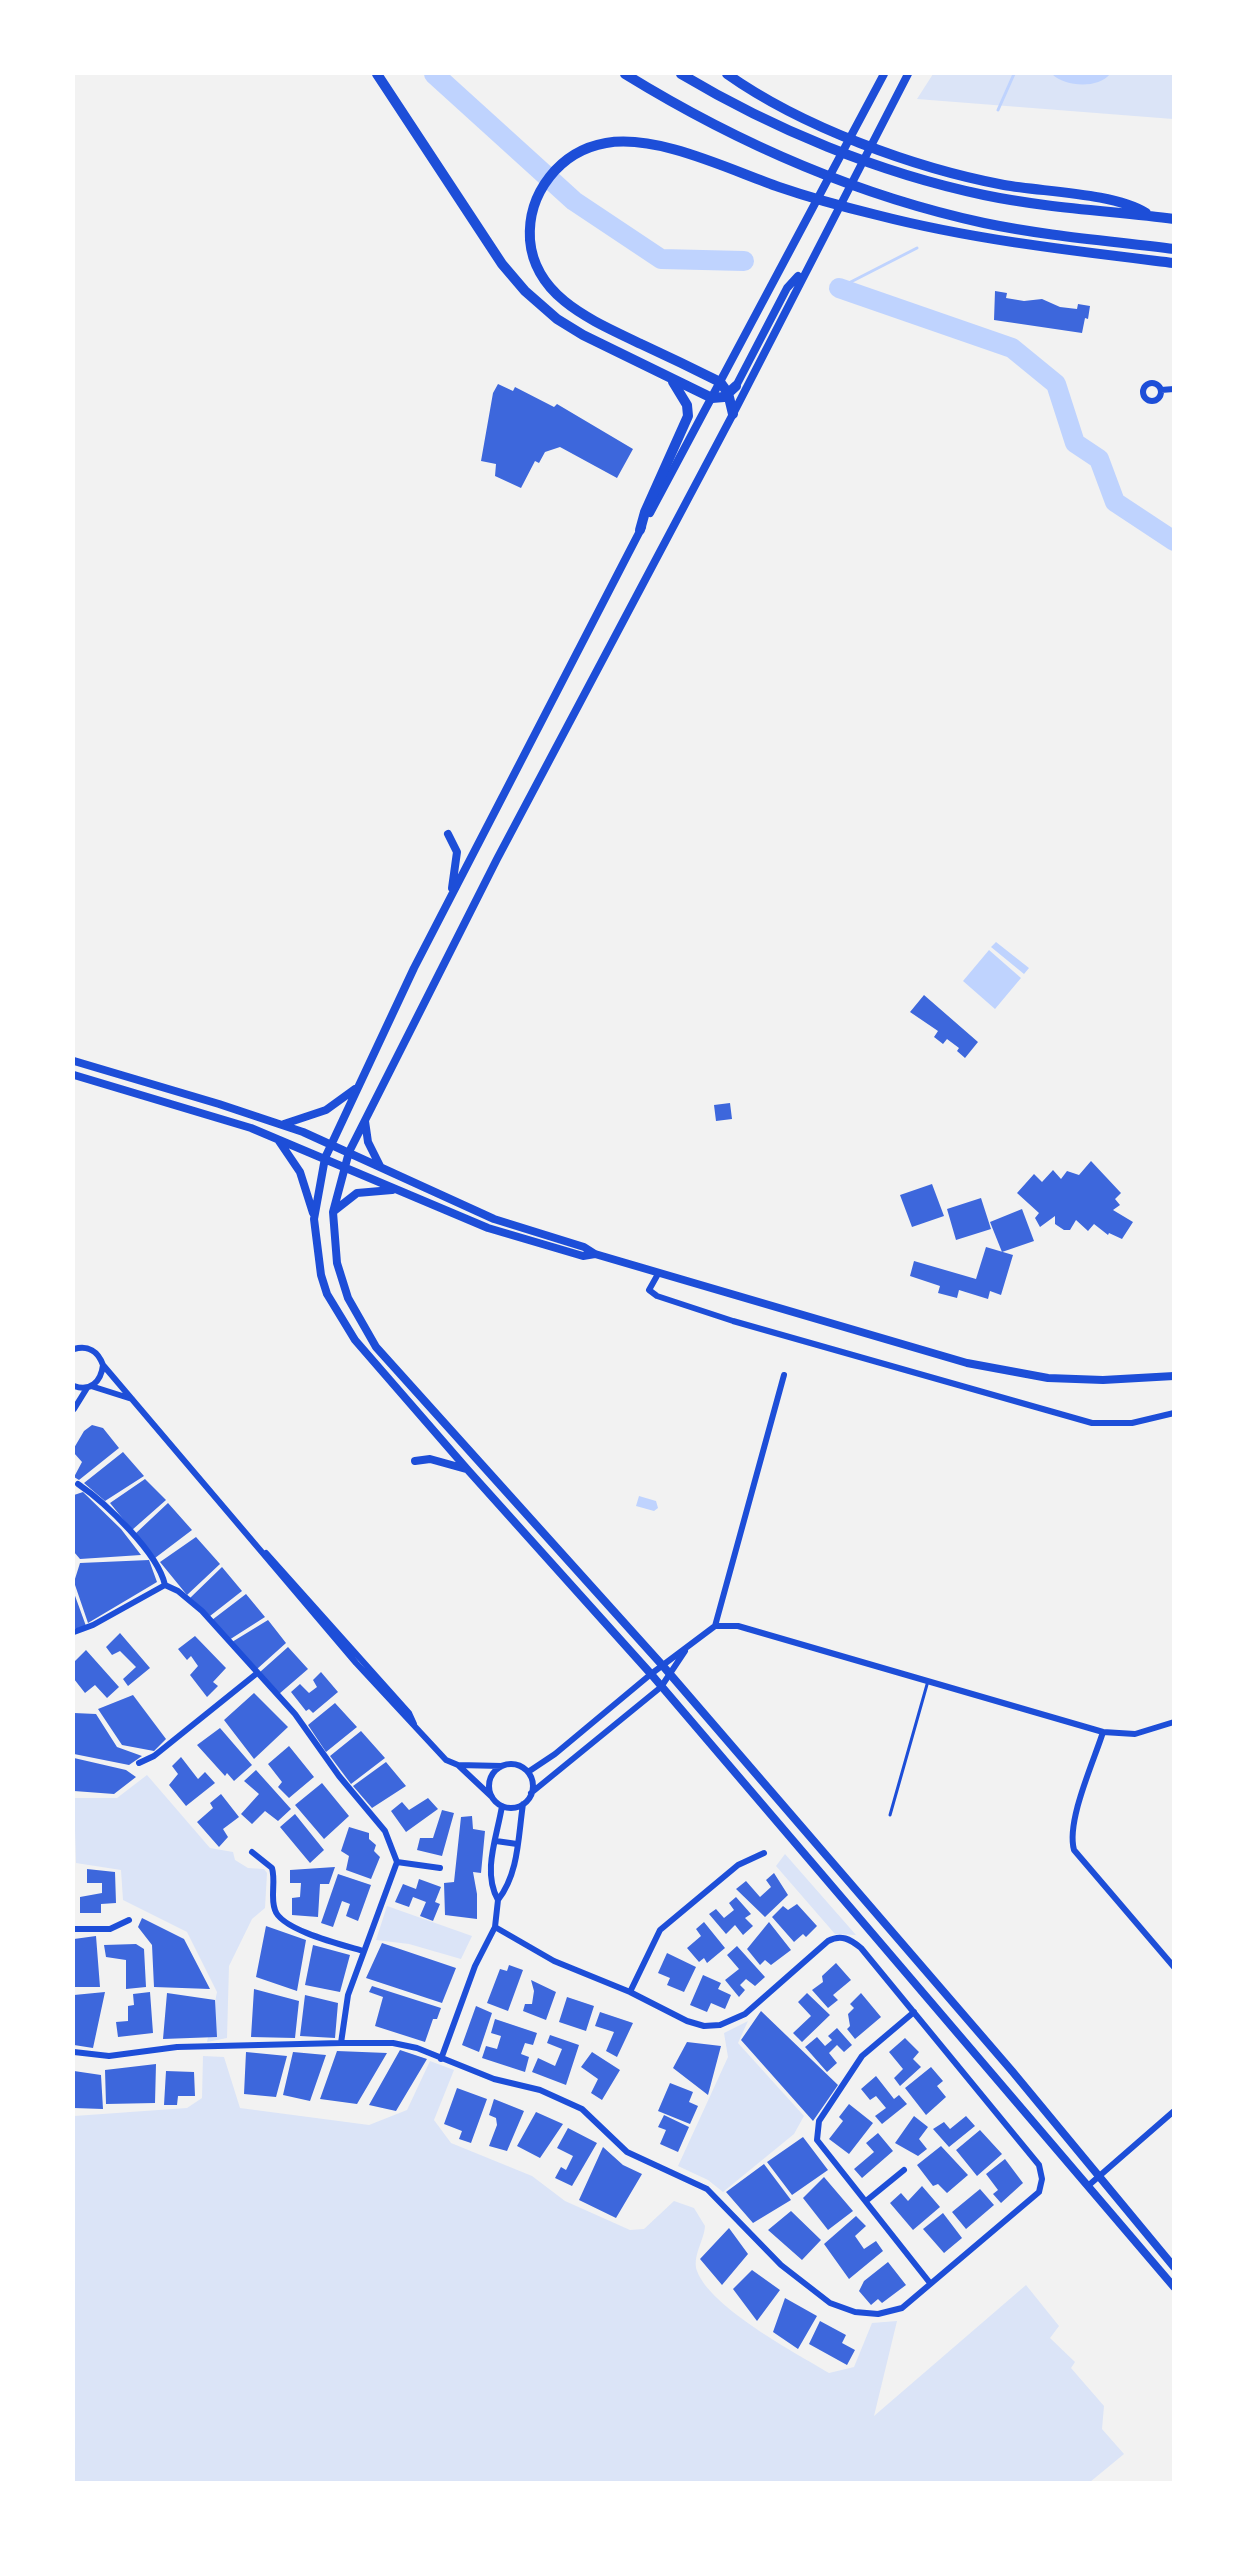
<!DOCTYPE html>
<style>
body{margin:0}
#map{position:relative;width:1247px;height:2556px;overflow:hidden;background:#f2f2f2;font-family:"DejaVu Sans",sans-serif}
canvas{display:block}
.frame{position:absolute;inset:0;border:75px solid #fff;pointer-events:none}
</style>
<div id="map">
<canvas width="1247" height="2556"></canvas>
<div class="frame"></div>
</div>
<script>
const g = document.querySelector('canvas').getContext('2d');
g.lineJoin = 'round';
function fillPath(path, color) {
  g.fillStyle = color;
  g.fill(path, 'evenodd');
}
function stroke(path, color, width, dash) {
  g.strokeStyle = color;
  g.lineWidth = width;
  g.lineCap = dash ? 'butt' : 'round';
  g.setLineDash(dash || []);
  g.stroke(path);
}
const green = new Path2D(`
 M933,74H1173V119L917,99Z
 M147,1775L210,1848L233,1852L235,1860L248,1868L264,1869L267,1873L265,1908L252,1919L229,1966L227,2038L207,2042L217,1992L187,1932L123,1900L121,1870L76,1863L74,1798H117Z
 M785,1854L856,1935L835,1934L776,1866Z
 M387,1906L472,1936L461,1959L409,1944L376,1940Z
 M748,2021L738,2043L804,2116L794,2134L723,2192L708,2180L678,2166L728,2057L724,2033Z
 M203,2056L224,2057L240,2108L369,2125L407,2110L430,2061L454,2070L434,2120L451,2143L532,2176L565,2201L630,2230L644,2229L674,2201L694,2208L705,2226C704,2241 692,2256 697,2271C711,2308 794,2352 829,2373L854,2367L872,2323L897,2321L874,2416L1026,2285L1059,2326L1050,2338L1075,2362L1071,2368L1104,2406L1102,2429L1124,2454L1090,2482H74V2116L187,2108L202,2098Z`);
const water = new Path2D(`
 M1052,74H1110C1098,89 1065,87 1052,74Z
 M996,942L1029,968L1024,974L991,947Z
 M989,950L1021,978L995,1009L963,981Z
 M639,1496L656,1501L658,1508L654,1511L636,1506Z`);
const stream = new Path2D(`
 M998,110L1014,74
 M839,288L917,248`);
const river = new Path2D(`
 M434,74L574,201L661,259L744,261
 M839,288L1012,348L1056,384L1075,443L1099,459L1115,502L1174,541`);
const building = new Path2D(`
 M995,291L1007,293L1006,298L1024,301L1042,299L1060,307L1077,309L1078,304L1090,306L1088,319L1085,318L1082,333L994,320Z
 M498,384L513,391L515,387L554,407L557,404L633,449L617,478L560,447L545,452L539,463L535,461L521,488L495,476L496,464L481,461L493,393Z
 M924,995L978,1042L965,1058L957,1051L959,1048L947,1039L943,1044L934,1037L938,1031L910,1012Z
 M730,1103L732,1119L716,1121L714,1105Z
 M1091,1161L1121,1193L1115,1199L1120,1205L1113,1210L1133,1222L1122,1239L1109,1233L1108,1235L1094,1224L1088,1231L1076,1220L1070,1230H1064L1055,1224V1216L1040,1227L1035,1218L1039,1213L1017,1193L1034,1174L1042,1182L1053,1170L1061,1179L1067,1171L1079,1175Z
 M932,1184L944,1216L912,1227L900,1195Z
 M981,1198L991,1229L956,1240L947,1209Z
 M1022,1209L1034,1241L1002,1252L990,1222Z
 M986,1247L1013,1255L1001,1295L990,1291L988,1299L959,1290L957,1298L938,1293L940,1286L910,1276L914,1261L976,1279Z
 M92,1425L103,1428L119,1448L79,1480L74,1477L82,1462L74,1453V1448L84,1431Z
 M123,1452L144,1476L105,1501L84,1483Z
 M145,1479L166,1500L132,1530L110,1503Z
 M83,1492L121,1529L141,1555L80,1559L74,1552V1495Z
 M168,1503L192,1530L155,1558L135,1534Z
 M196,1537L220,1564L187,1595L160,1562Z
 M149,1560L157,1582L88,1623L74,1582L80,1563Z
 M222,1567L242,1591L210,1616L190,1598Z
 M74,1593L86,1626L74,1629Z
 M246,1594L265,1617L229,1640L212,1620Z
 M268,1620L286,1643L257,1669L232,1642Z
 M120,1633L150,1668L128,1686L123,1679L136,1667L120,1651L112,1655L106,1647Z
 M195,1636L226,1668L213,1682L218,1686L207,1697L190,1675L198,1666L191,1656L187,1660L178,1649Z
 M288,1647L308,1669L279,1694L260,1672Z
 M86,1650L119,1687L107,1698L95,1685L85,1693L74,1679V1662Z
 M321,1672L338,1692L313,1713L309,1709L306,1711L291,1692L300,1684L309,1693L317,1687L313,1680Z
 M254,1693L288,1727L254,1759L224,1720Z
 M133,1695L166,1739L154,1751L122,1745L98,1709Z
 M335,1703L357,1727L326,1752L308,1725Z
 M74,1713L96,1714L117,1747L142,1756L129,1765L74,1754Z
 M220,1728L252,1765L234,1781L227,1773L225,1776L197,1745Z
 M361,1731L385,1758L351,1784L330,1756Z
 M289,1746L314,1777L289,1798L278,1787L282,1782L268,1764Z
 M181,1757L198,1779L205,1772L215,1783L186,1806L169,1785L178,1774L172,1766Z
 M74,1758L126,1770L136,1777L114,1794L74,1791Z
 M386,1762L406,1786L372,1808L353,1786Z
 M256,1770L291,1809L278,1821L265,1811L252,1824L241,1814L259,1794L244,1781Z
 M322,1783L349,1816L324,1839L295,1805Z
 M221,1794L239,1817L223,1829L228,1837L219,1847L197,1822L213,1808L210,1803Z
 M428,1798L438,1809L406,1832L391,1811L402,1802L409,1810Z
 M442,1810L454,1813L442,1856L417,1850L420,1838H433Z
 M295,1814L324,1850L310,1863L280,1827Z
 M472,1816L473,1829L485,1831L481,1873L473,1872L477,1894V1919L445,1915L444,1883L454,1882L461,1817Z
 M349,1827L369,1833V1839L376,1845L374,1851L380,1857L371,1879L346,1870L349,1856L341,1851Z
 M335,1867L329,1884H320L318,1917L292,1915V1898L300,1897L301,1883H290V1870Z
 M87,1869L115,1872L116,1903L101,1904V1913H80V1897L102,1893V1883H87Z
 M774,1873L788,1895L765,1917L736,1889L746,1881L760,1897L771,1887L766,1880Z
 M338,1874L371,1885L358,1921L346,1916L350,1904L342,1901L333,1927L321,1923Z
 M419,1879L441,1887L435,1902L440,1904L433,1921L420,1916L426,1902L413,1897L409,1907L395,1902L403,1884L416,1889Z
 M736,1897L751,1914L745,1918L753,1926L743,1935L735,1925L726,1934L709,1914L716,1909L724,1918L734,1910L729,1903Z
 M797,1904L817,1926L806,1937L803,1934L794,1942L772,1917L783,1906L788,1910Z
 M142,1918L184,1939L210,1989L154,1987L152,1945L138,1927Z
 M704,1922L725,1948L707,1963L704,1958L699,1962L687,1948L701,1936L696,1929Z
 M769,1922L791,1950L771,1965L765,1960L760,1965L747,1949Z
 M266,1926L306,1940L297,1991L256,1977Z
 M96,1936L100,1987H74V1939Z
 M382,1943L456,1968L442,2003L366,1978Z
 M136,1944L144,1949L146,1987L126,1989V1960L106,1957L104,1945Z
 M313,1945L350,1955L340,1992L305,1985Z
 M737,1946L765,1977L755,1986L746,1979L740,1985L745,1990L739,1997L725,1980L739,1969L727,1955Z
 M667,1953L696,1967L684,1992L667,1985L670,1978L658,1973Z
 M836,1963L851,1980L833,1995L838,2000L828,2008L812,1990L823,1982L822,1976Z
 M509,1965L523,1970L508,2011L487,2003L500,1969L507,1971Z
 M703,1975L721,1983L718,1989L731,1995L725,2009L711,2003L707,2012L690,2005Z
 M531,1980L556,1992L546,2020L523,2011L525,2004H532L534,1991Z
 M372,1986L441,2008L437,2019H433L425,2042L375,2026L383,1997L369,1992Z
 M254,1989L299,2001L295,2038L251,2037Z
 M105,1992L93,2048L74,2045V1995Z
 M150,1992L153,2033L118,2037L116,2022L128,2021V2006L134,2005L133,1994Z
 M167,1993L215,2000L217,2037L163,2039Z
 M807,1993L830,2015L802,2042L793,2033L811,2016L798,2002Z
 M861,1993L881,2017L855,2039L847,2029L850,2026L848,2014L854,2008L850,2004Z
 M305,1995L338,2003L335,2038L300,2036Z
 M567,1997L594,2006L586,2031L559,2022Z
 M476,2006L492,2013L479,2052L462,2045Z
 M761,2011L838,2085L813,2121L741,2040Z
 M600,2012L633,2023L617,2057L606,2051L614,2032L595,2026Z
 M495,2019L537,2033L533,2045L525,2043L521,2054L529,2057L525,2072L482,2058L486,2046L497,2049L501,2036L491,2033Z
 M837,2028L852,2045L844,2052L837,2045L829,2053L837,2063L827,2072L805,2047L817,2037L825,2046L832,2040L828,2036Z
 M550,2035L579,2045L566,2085L532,2072L538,2058L555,2066L562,2049L547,2043Z
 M905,2038L919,2052L913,2059L921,2067L900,2086L894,2078L903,2069L889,2052Z
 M687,2042L721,2046L708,2095L673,2068Z
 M400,2050L427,2059L396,2111L369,2105Z
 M337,2051L387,2053L357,2104L320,2099Z
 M246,2052L287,2056L276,2097L244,2094Z
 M293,2052L326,2055L310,2101L283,2095Z
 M592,2052L620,2070L602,2100L591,2093L598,2079L581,2067Z
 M156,2064L155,2103L106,2104L105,2070Z
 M931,2067L943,2081L937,2086L946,2097L926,2115L905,2088Z
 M74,2071L101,2075L103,2109L74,2108Z
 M166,2071L194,2072L195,2096H178L177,2105H164Z
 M876,2076L894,2099L899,2095L907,2104L882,2124L875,2116L886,2108L876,2096L870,2100L861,2089Z
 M670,2083L693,2092L689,2102L698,2106L690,2124L658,2111Z
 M457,2088L487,2099L471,2143L459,2139L462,2131L444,2124Z
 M494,2099L524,2111L507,2151L489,2146L497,2125L496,2118L489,2115Z
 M849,2104L873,2123L849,2154L829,2139L843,2121L839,2117Z
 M536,2112L563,2124L540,2158L517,2146Z
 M664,2115L689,2127L678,2152L660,2144L666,2130L658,2127Z
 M914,2116L928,2127L919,2139L927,2149L918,2156L895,2143Z
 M966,2116L975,2126L949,2147L933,2129L944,2122L950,2129Z
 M568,2128L597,2143L572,2186L555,2178L561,2167L566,2170L573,2156L557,2148Z
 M980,2130L1002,2154L977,2176L956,2150Z
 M878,2133L893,2151L862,2178L854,2169L874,2152L866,2143Z
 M803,2137L828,2170L792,2195L767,2162Z
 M941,2146L968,2175L947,2193L938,2184L933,2186L917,2165Z
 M603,2147L623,2165L642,2174L616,2218L579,2200Z
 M1005,2159L1023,2183L1001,2203L993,2194L998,2190L986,2174Z
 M764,2164L791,2200L753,2223L726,2192Z
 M824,2177L853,2211L828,2230L803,2198Z
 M922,2186L940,2207L913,2230L890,2203L901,2193L908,2201Z
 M980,2189L994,2205L966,2229L952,2212Z
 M791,2211L821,2240L802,2260L768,2230Z
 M943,2213L962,2238L944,2253L923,2229Z
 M856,2216L866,2226L855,2236L864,2249L876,2241L883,2251L849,2279L824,2244Z
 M729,2228L748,2254L722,2285L700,2259Z
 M888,2262L906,2285L882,2303L878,2299L871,2305L859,2291L864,2281Z
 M752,2270L780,2290L757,2321L733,2289Z
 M785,2298L817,2316L798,2349L773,2332Z
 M820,2321L846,2335L842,2343L855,2350L847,2365L809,2344Z`);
const service = new Path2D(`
 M890,1815L928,1681`);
const minor = new Path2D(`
 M1143 392a9 9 0 1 1 18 0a9 9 0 1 1-18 0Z
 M1161,390L1174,389
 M658,1274L649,1290L657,1296L733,1321L1092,1423H1132L1174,1413
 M74,1349C88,1345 98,1351 103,1365C101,1382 90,1392 74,1386
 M103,1365L356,1663L446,1760L458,1765L492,1797
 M91,1386L132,1399
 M74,1409L87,1388
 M78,1484C106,1503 158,1553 165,1585
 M266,1553L409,1713L414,1724
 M165,1585L178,1591L202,1611L295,1714L339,1776L385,1831L397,1862L348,1995L341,2043
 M715,1626H738L1103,1732L1135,1734L1174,1722
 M74,1632L93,1625L165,1585
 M1103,1732C1094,1761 1066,1821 1074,1850L1174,1967
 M139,1763L154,1756L256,1674
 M489 1786a22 22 0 1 1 44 0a22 22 0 1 1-44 0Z
 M458,1765L502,1766
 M528,1772L555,1754L651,1674L715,1626L784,1375
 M531,1793L661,1687L685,1651
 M496,1841L517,1844
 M252,1852L272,1868C276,1882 270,1897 275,1910C281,1930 343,1945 363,1951
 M397,1862L440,1868
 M498,1900C519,1873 518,1837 523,1804
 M498,1900C482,1872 497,1837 502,1806
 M74,1929H110L129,1920
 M630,1992L660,1930L738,1865L764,1853
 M914,2012L862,2056L819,2121L817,2140L930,2283
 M74,2052L109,2056L177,2047L341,2043H393L417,2048L494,2079L540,2090L582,2109L627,2152L707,2189L781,2265L830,2303L855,2312L878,2314L902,2308L1039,2192L1042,2179L1039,2165L861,1948C850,1939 841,1934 828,1941L745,2014L720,2025L704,2026L687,2021L630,1992L554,1961L495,1927
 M441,2059L475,1966L495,1927L498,1900
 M1089,2185L1174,2111
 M866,2201L904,2170`);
const secondary = new Path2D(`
 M908,74L733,414L497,859L349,1152L333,1212L337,1263L348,1298L376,1347L663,1666L1012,2071L1174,2267
 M736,386L787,288L798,276
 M650,513L884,74
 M642,527L414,968L325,1158L314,1219L321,1275L327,1294L355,1340L467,1469L651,1674L1174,2287
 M448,834L457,852L452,888
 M74,1061L219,1104L303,1132L494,1219L584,1247L595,1254L967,1363L1048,1378L1103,1380L1174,1376
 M74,1075L251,1128L488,1228L583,1256L595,1254
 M365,1121L368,1142L380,1166
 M284,1124L326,1110L355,1089
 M279,1141L300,1172L313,1213
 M334,1211L357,1193L392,1190
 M415,1461L430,1459L466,1469`);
const motorway = new Path2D(`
 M377,74L502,264L525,291L557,319L583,335L712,398L724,397L736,386
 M625,74C737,143 855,195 984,223C1046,236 1111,241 1174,249
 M681,74C773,129 879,173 984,195C1046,208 1111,211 1174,219
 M727,74C802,127 914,168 1004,185C1044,192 1114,193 1146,213
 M733,414L728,393L720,382C694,369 667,356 641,344C596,322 535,299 530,240C527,193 560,151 606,143C658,134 730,170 779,187C811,198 844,207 877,215C974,240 1074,251 1174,263
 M640,530L645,512L688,416L687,405L673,382`);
fillPath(green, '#dbe4f7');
fillPath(water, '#bfd3fe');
stroke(stream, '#bfd3fe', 3);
stroke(river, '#bfd3fe', 20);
fillPath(building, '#3d67dc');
stroke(service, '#1d4ed8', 3);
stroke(minor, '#1d4ed8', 6);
stroke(secondary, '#1d4ed8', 8);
stroke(motorway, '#1d4ed8', 10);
</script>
